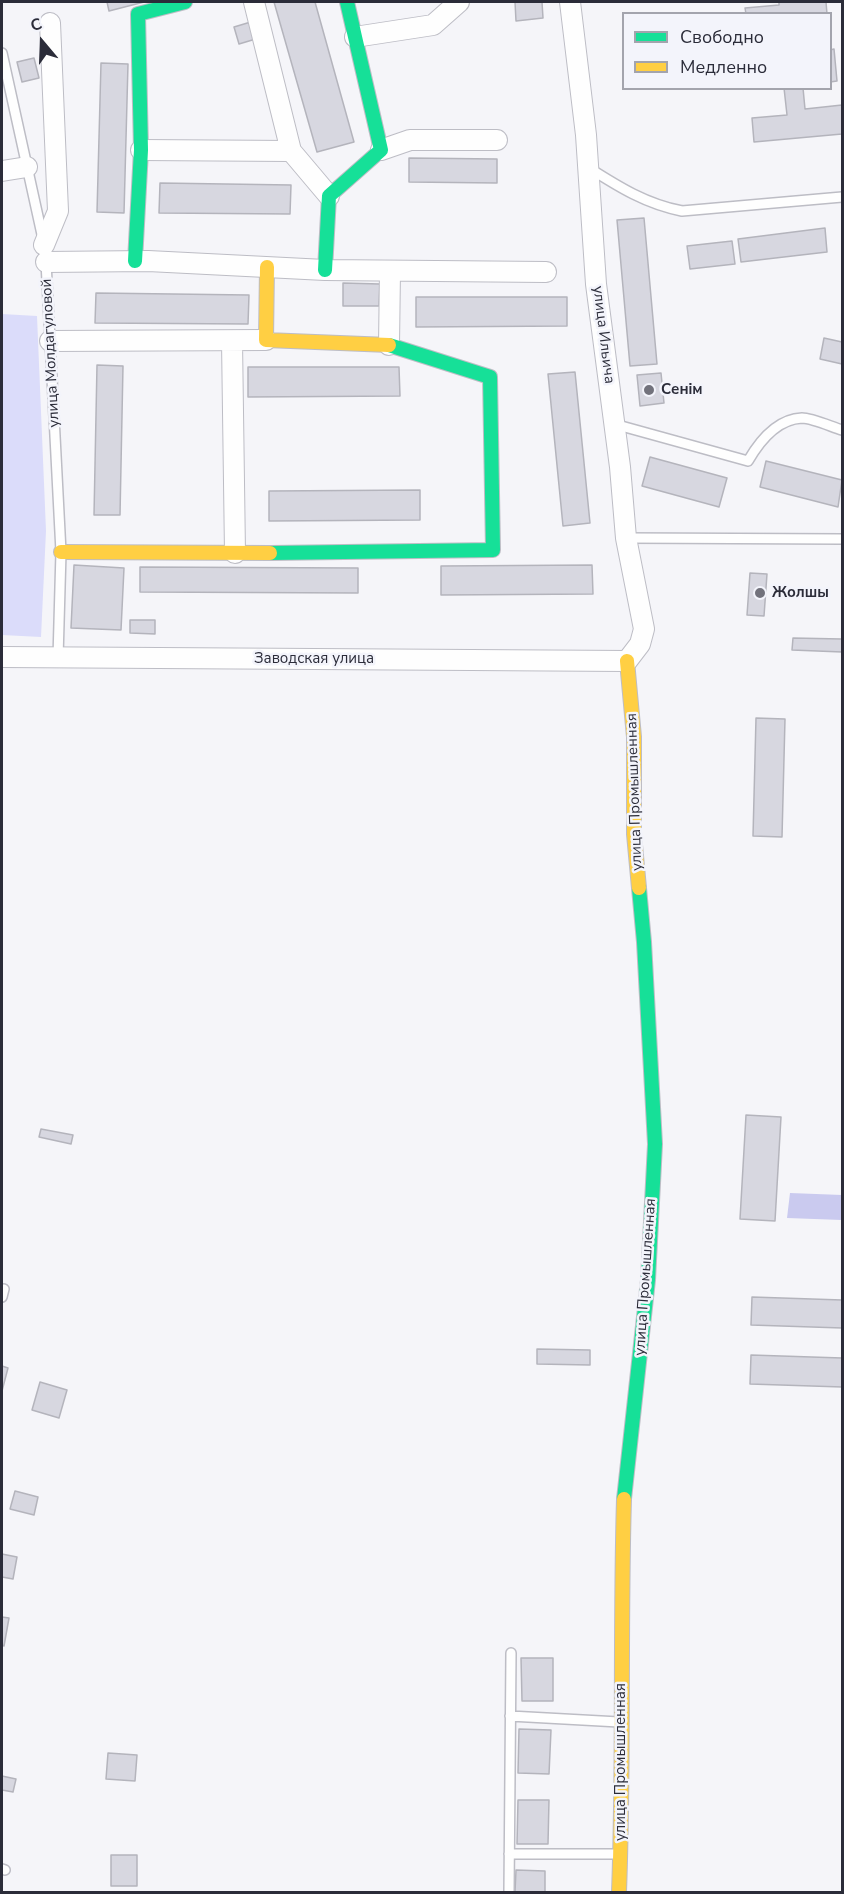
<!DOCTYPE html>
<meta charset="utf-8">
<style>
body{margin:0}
#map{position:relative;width:844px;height:1894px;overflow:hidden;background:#f5f5f9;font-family:"Nunito Sans",sans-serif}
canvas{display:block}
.frame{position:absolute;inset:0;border:3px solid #2b2c39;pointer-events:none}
.legend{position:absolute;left:622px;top:12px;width:210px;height:78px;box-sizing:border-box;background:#f3f4fb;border:2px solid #a3a4ad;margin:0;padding:8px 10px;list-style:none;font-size:18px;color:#2b2c39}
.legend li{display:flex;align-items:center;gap:12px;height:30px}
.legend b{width:30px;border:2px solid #a3a4ad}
.north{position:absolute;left:12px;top:12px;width:60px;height:60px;-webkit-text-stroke:4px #f3f4fb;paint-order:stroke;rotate:341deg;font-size:16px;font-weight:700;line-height:24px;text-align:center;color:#2b2c39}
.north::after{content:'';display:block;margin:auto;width:21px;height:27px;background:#2b2c39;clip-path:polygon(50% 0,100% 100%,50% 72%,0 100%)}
</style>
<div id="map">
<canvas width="844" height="1894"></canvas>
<div class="frame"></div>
<ul class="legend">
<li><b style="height:8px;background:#16e098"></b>Свободно</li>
<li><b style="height:8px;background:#ffcf43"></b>Медленно</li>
</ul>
<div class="north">С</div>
</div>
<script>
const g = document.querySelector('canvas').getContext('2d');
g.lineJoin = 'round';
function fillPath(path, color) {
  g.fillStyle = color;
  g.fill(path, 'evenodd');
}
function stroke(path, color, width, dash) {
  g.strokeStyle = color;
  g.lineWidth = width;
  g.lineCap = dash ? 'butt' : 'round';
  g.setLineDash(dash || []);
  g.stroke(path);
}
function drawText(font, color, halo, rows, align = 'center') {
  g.font = font + ' "Nunito Sans",sans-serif';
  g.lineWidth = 5;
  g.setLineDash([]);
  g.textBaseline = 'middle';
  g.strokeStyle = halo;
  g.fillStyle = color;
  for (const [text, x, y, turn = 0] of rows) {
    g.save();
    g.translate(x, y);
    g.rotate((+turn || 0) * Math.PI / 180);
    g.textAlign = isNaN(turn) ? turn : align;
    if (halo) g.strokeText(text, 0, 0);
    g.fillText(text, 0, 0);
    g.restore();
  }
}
const green = new Path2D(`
 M2,314L37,316L46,531L41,637L2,635Z`);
const forest = new Path2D(`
 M790,1193L842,1195V1220L787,1218Z`);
const building = new Path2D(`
 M107,2H144L109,11Z
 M274,2H315L354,142L317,152Z
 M515,2H542L543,18L516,21Z
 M779,2H826L827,14H746L745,8L779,5Z
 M254,21L259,38L239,44L234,27Z
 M834,49L837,81L830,82V50Z
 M34,58L39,78L22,82L17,62Z
 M101,63L128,64L124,213L97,212Z
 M784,88H803L805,109L842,105V134L754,142L752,118L787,115Z
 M409,158L497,159V183L409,182Z
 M160,183L291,185L290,214L159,213Z
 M644,218L657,364L630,366L617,220Z
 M825,228L827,252L741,262L738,239Z
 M732,241L735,264L690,269L687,246Z
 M343,283L380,284L379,306H343Z
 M96,293L249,295L248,324L95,323Z
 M416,297H567V326L416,327Z
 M824,338L842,342V364L820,359Z
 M97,365L123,366L120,515H94Z
 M248,367H399L400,396L248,397Z
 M575,372L590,523L563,526L548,374Z
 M661,373L664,403L640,406L637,375Z
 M650,457L727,478L719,507L642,486Z
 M766,461L842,480L838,507L760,487Z
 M420,490V520L269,521V491Z
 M74,565L124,568L121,630L71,628Z
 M592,565L593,594L441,595V566Z
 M140,567L358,568V593L140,592Z
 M750,573L767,574L764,616L747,615Z
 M130,620H155V634L130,633Z
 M793,638L842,639V652L792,650Z
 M756,718L785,719L782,837L753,836Z
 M746,1115L781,1117L775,1221L740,1219Z
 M41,1129L73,1135L71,1144L39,1137Z
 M752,1297L842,1300V1328L751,1325Z
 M537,1349L590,1350V1365L537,1364Z
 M751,1355L842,1358V1387L750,1384Z
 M2,1366L8,1368L2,1391Z
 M40,1382L67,1390L59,1418L32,1410Z
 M15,1491L38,1497L34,1515L10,1509Z
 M2,1554L17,1557L13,1579L2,1577Z
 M2,1617L9,1618L4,1646L2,1645Z
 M521,1658H553V1701H522Z
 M519,1729L551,1730L549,1774L518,1773Z
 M108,1753L137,1755L135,1781L106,1779Z
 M2,1776L16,1779L13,1792L2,1790Z
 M518,1800H549L548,1844H517Z
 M111,1855H137V1886H111Z
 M516,1870L545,1871V1892H515Z`);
const lane = new Path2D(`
 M2,53L43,239
 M589,168C619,187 646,204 682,211L842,197
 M46,262L61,552L58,658
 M614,424L748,461C759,442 777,419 802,418C812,418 832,427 842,430
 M626,538L842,539
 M2,1297L4,1289
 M510,1716L619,1722
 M509,1854H618
 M2,1869L5,1870
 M509,1892L511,1653`);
const street = new Path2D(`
 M254,2L291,151L329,196
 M355,37L433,25L459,2
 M141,150L291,151
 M381,150L410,140H497
 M2,171L27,167
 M44,245L58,211L50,23
 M46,262L148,261L325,270L546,272
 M50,341L266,340
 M232,341L235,553
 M389,345L390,271
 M2,657L627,661L640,644L644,629L626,538L620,467L596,284L586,135L570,2`);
const fast = new Path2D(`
 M135,261L141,150L138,14L185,2
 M325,270L329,196L381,150L347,2
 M270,553L493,550L490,377L389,345
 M624,1499L648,1280L655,1144L644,942L639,888`);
const slow = new Path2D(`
 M267,267L266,340L389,345
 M61,552L270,553
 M627,661L634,737V834L639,888
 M619,1892C624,1761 620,1630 624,1499`);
const markers = [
 [649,390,6,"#72727c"],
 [760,593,6,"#72727c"]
];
const streetNames = [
 ["улица Ильича",603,335,83],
 ["улица Молдагуловой",51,353,-93],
 ["Заводская улица",314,659],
 ["улица Промышленная",635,792,-92],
 ["улица Промышленная",646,1277,-86],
 ["улица Промышленная",621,1762,-90]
];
const poiNames = [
 ["Сенiм",661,390],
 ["Жолшы",772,593]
];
fillPath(green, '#dbdcfa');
fillPath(forest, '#cacaef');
fillPath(building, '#d7d7e0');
stroke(building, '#b4b4bc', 1.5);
stroke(lane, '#bdbdc5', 12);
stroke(street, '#bdbdc5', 22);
stroke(fast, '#bdbdc5', 16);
stroke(slow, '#bdbdc5', 16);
stroke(lane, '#fefefe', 9);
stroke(street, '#fefefe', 20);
stroke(fast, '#16e098', 14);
stroke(slow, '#ffcf43', 14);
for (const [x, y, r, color] of markers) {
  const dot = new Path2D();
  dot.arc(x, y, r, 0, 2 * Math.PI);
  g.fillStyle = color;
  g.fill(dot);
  stroke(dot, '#f3f4fb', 2);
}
drawText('15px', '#2b2c39', '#f3f4fb', streetNames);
drawText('bold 15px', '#2b2c39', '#f3f4fb', poiNames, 'left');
</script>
